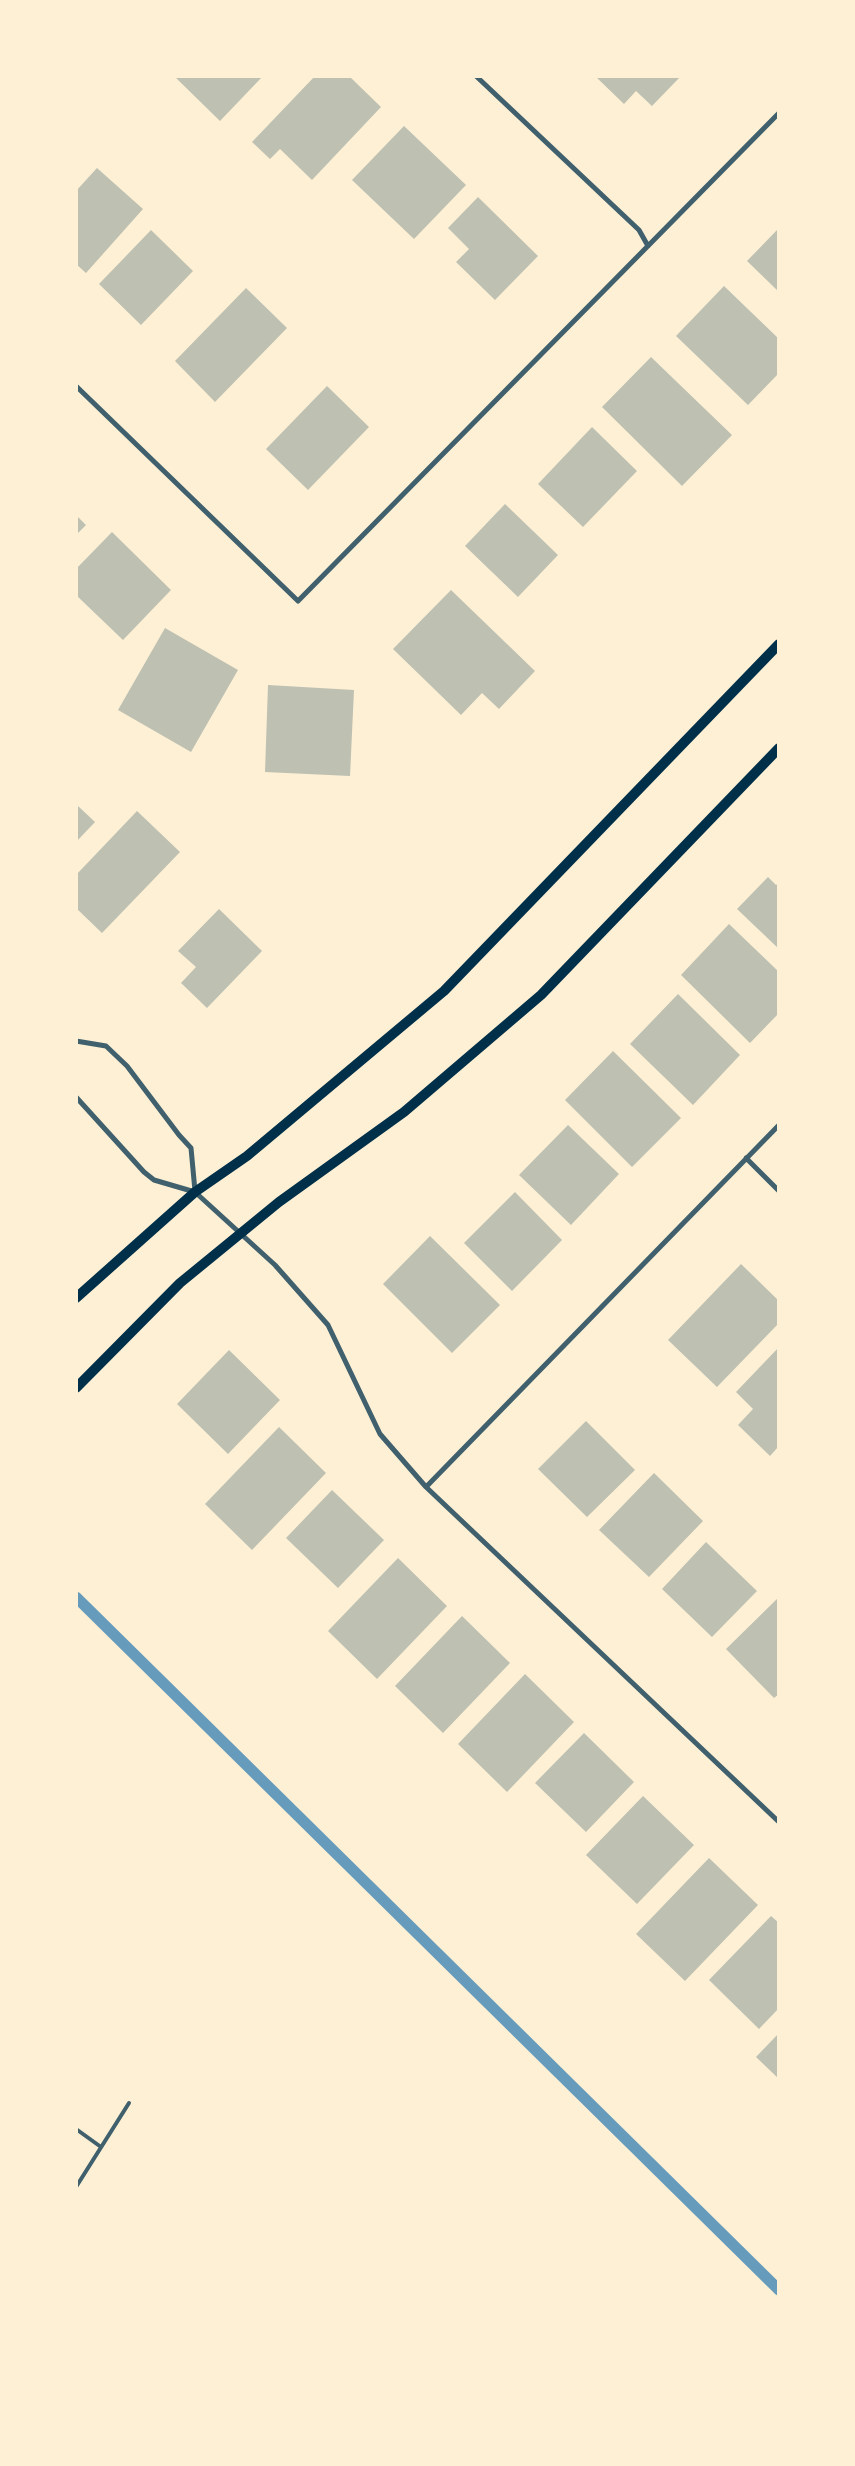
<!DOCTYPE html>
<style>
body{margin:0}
#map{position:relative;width:855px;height:2466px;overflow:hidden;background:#fdf0d5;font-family:"Nunito Sans",sans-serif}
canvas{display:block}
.frame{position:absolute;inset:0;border:78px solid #fdf0d5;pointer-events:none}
</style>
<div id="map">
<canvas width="855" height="2466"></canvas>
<div class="frame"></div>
</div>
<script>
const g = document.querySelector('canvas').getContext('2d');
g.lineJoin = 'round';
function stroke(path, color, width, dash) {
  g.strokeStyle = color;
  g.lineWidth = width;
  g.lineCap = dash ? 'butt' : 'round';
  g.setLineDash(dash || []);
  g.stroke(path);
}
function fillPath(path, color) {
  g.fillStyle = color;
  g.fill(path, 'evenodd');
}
const stream = new Path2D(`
 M76,1597L779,2290`);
const building = new Path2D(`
 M174,76H263L220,121Z
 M315,76H349L381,107L312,180L280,149L270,159L252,142Z
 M595,76H681L652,106L636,91L624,104Z
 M404,126L466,185L414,239L352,180Z
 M97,168L143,209L86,273L76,264V191Z
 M478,197L538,256L495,300L456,262L469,249L448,228Z
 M779,228V292L747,261Z
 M151,230L193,271L141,325L99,284Z
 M724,286L779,339V373L748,405L676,336Z
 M246,288L287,328L215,402L175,361Z
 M651,357L732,435L682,486L602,407Z
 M327,386L369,427L308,490L266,449Z
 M592,427L637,471L583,527L538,484Z
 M505,504L558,555L518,597L465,546Z
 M76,515L86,525L76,535Z
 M112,532L171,590L123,640L76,595V569Z
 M451,590L535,671L499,709L482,693L461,715L393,649Z
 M165,628L238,670L191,752L118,710Z
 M268,685L354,690L350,776L265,772Z
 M78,806L95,822L76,842V809Z
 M137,811L180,852L102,933L76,908V875Z
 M768,877L776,885L779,882V949L737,909Z
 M219,909L262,951L207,1008L181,983L196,967L178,951Z
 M729,924L779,972V1013L750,1043L681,975Z
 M678,994L740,1055L693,1105L630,1044Z
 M613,1051L681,1118L632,1167L565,1100Z
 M568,1125L619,1174L571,1225L519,1175Z
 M515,1192L562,1240L512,1291L464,1243Z
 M430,1236L500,1305L452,1353L383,1284Z
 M741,1264L779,1301V1323L717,1387L668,1340Z
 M779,1347V1446L770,1456L738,1425L753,1409L736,1392Z
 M229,1350L280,1400L228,1454L177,1404Z
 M586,1421L635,1470L587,1517L538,1469Z
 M279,1427L326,1473L252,1550L205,1504Z
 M654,1473L703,1521L649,1577L599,1530Z
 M332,1490L384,1540L338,1588L286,1538Z
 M706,1542L757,1591L712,1637L662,1589Z
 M398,1558L447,1606L377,1679L328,1631Z
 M779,1597V1694L774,1698L726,1649Z
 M462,1616L510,1663L443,1733L395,1686Z
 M525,1674L574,1722L507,1792L458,1744Z
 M584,1733L634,1782L586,1832L535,1783Z
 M643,1796L694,1845L637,1904L586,1855Z
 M709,1858L758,1905L685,1981L636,1934Z
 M771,1916L779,1923V2008L759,2029L709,1980Z
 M779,2033V2079L756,2057Z`);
const service = new Path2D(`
 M76,2129L101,2147
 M76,2187L129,2103`);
const minor = new Path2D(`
 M476,76L639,230L648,246
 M76,386L298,601L779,113
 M76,1041L106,1046L127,1066L179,1135L191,1148L195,1191
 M76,1097L144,1172L154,1180L195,1192L275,1265L328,1325L380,1434L426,1487L779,1822
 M746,1158L779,1191
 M426,1487L779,1125`);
const secondary = new Path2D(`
 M76,1298L195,1192L247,1156L444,991L779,644
 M76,1388L180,1283L279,1202L404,1112L541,995L779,748`);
stroke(stream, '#669bbc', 11);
fillPath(building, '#bec0b2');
stroke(service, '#3f606c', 4);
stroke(minor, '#3f606c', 5);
stroke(secondary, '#003049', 10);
</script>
